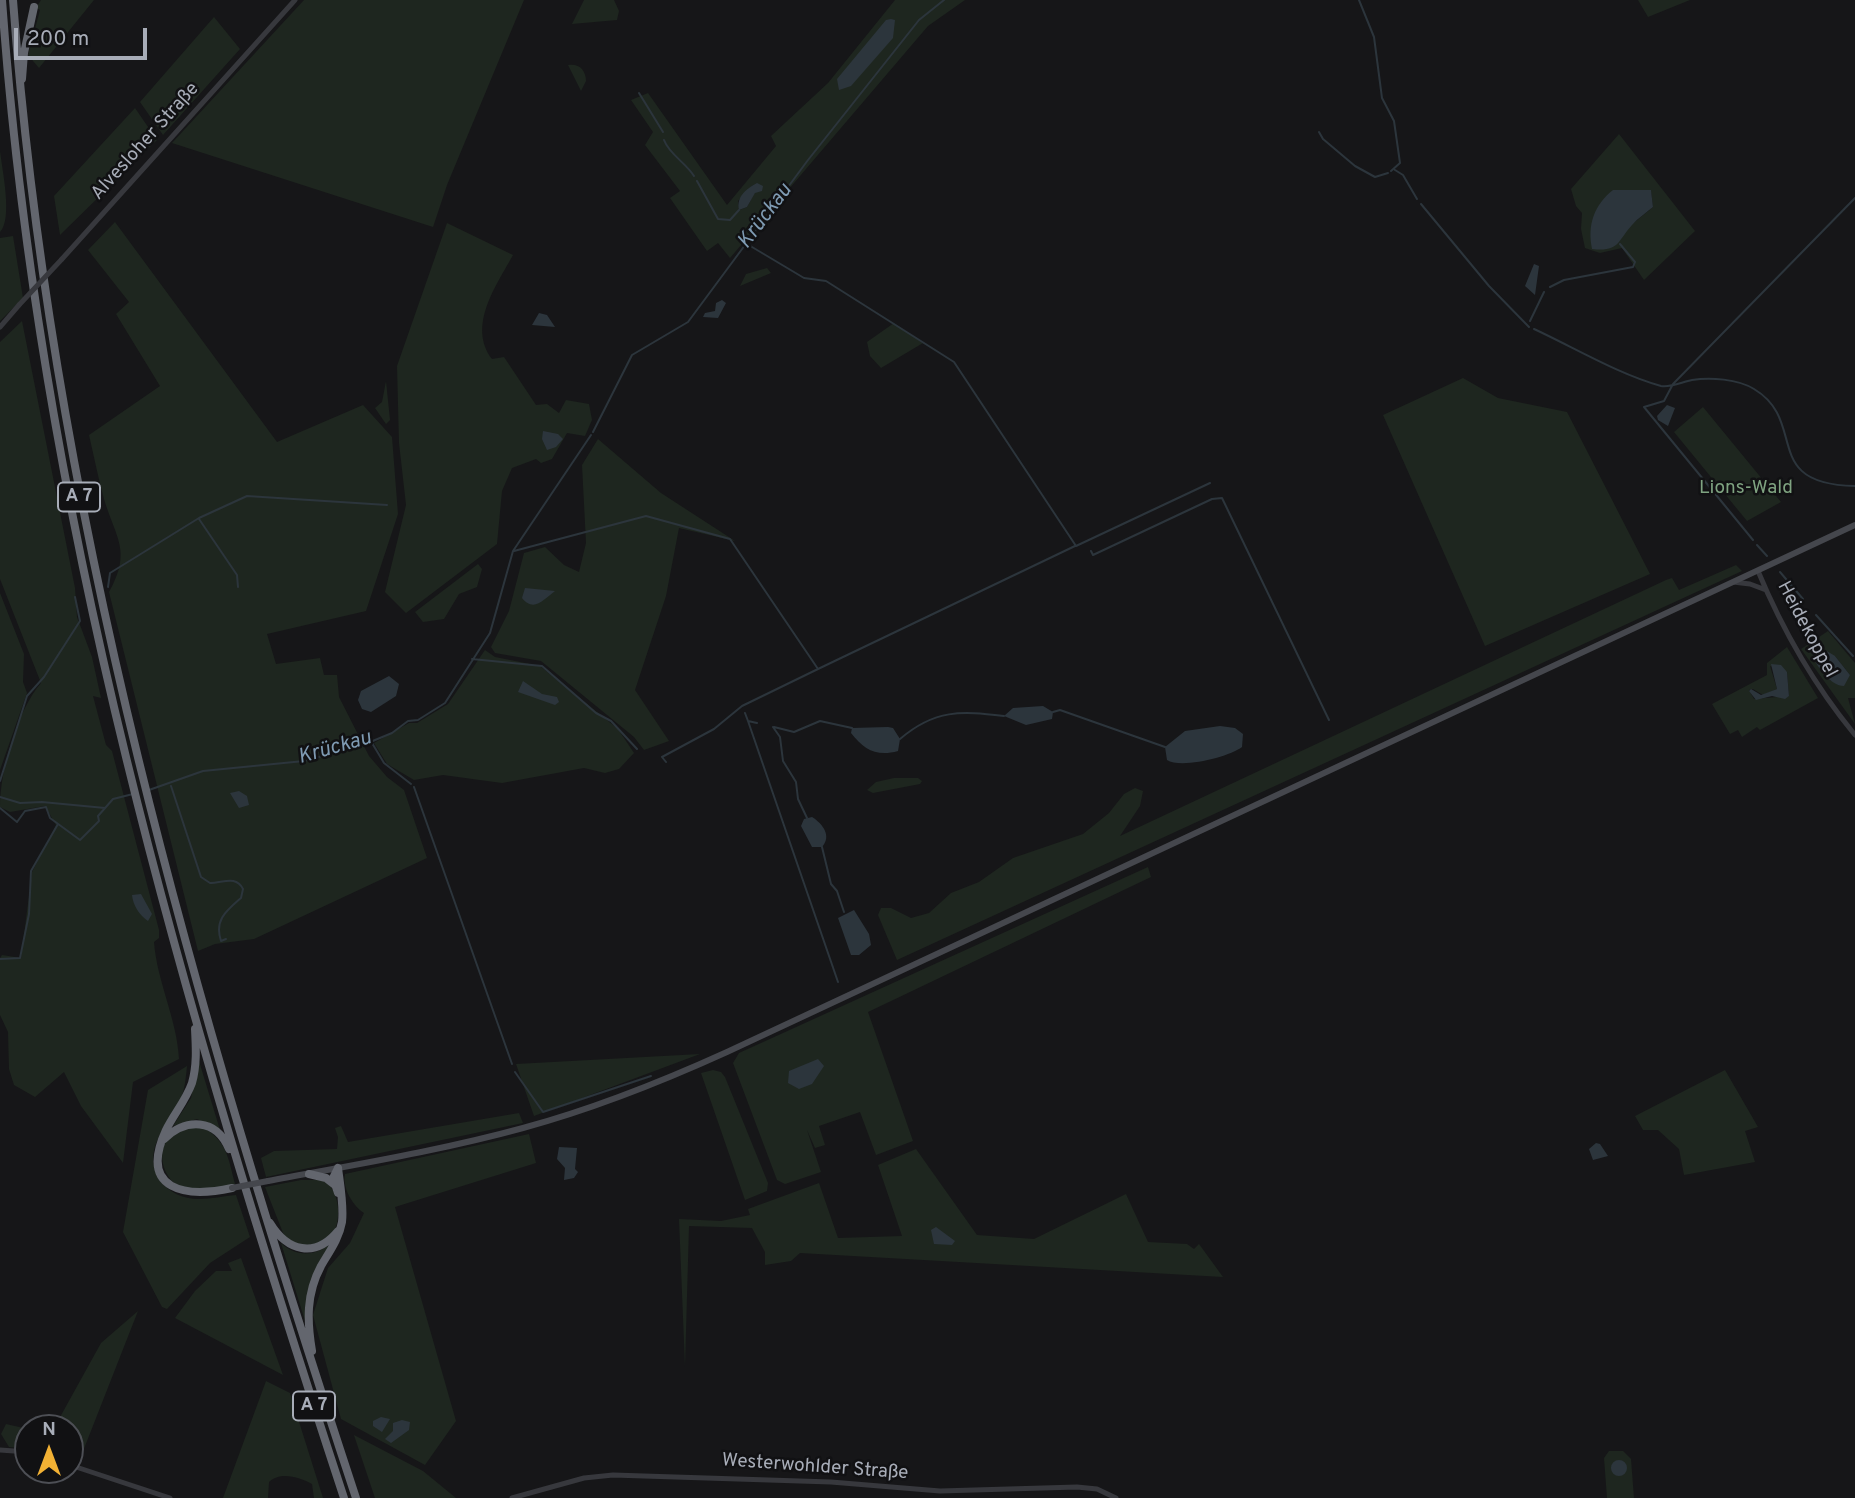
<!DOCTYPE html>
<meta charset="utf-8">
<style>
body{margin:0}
#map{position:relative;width:1855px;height:1498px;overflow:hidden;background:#161618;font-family:Overpass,sans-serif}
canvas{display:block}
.north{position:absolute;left:14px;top:1414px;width:70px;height:70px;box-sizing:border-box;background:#111113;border:2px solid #4d4f55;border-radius:50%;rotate:0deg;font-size:19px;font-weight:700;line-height:28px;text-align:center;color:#a8adb8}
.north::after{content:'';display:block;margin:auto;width:24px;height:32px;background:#f2b134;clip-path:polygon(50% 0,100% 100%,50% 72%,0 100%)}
.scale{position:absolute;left:14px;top:28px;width:133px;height:32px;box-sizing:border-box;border:4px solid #a8adb8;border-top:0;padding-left:9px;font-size:21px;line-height:24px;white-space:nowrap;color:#a8adb8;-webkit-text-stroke:5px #111113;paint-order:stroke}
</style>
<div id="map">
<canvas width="1855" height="1498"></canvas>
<div class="north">N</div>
<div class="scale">200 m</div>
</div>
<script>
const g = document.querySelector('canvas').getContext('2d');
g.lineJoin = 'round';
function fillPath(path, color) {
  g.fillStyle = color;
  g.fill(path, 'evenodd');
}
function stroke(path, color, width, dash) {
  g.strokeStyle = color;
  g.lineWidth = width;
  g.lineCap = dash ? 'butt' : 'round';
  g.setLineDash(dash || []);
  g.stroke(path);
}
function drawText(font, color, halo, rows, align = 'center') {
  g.font = font + ' Overpass,sans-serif';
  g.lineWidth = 5;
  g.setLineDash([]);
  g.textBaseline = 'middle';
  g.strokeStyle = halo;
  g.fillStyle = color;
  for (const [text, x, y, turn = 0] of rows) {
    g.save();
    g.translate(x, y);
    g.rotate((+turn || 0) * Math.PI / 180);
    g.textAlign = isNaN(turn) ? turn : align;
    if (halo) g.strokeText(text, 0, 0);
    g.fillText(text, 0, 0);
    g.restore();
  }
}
const green = new Path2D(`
 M41,0H94L39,68L28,55L40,10L36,8Z
 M304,0H524L447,185L433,227L172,143Z
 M584,0H614L619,11L617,20L572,24Z
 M895,0H965L928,26L730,258L718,243L707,251L670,198L680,191L645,145L653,132L631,100L648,93L727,205L776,146L771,136L828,83ZM753,185L755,192L747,207L739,210L738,201Z
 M1638,0H1690L1648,17Z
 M214,17L240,49L163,135L140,102Z
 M568,65C579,63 586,70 586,81L581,91Z
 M135,108L157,140L60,235L54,196Z
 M1619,134L1695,231L1644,280L1622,248L1600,253L1585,248L1581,229L1582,213L1576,206L1571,189ZM1635,191H1651L1653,207L1631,225Z
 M0,151C2,169 13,219 0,232Z
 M115,222L277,442L363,405L392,437L398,514L366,611L267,634L276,664L320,658L324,675H337L339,697L369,756L387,777L404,790L427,858L254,939L215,944L198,951L109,592C132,551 116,539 104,499C98,478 94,456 89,435L160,386L116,314L129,302L88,250Z
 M447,223L513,255C496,286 467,326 492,359L504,357L536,405L547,404L559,413L566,400L589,404L592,420L585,436L567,433L552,459L541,463L536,459L512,468L502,491L497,544L406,613L385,592L406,505L399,443L397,366Z
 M13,236L23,298L0,321V238Z
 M767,268L771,273L740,286L746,274Z
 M22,321L75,588L77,617L92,657L101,698L93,696L106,745L112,751L159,930V938L154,942C157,982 177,1019 179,1059L133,1082L123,1163L81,1106L64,1072L35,1097L14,1085L9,1069L8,1032L0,1015V958L2,955L21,958L32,872L56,825L45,806L10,812L0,807C0,770 17,711 41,683L0,579V342Z
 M894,323L923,343L881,368L870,356L867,342Z
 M1463,378L1498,398L1567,412L1650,574L1485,646L1383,415Z
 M386,381L390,420L386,424L375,408L382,402Z
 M1703,407L1781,502L1747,521L1674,432Z
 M598,439L661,493L735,541L679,528L666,596L635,690L669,741L644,750L634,737L541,661L495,653L491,647L509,611L524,553L545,547L564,565L579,572L586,543L582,465Z
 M478,564L482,569L477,587L459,594L444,619L423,622L415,612Z
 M1736,565L1742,571L897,960L878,915L881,908H891L911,918L929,913L951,893L979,882L1013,858L1083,834L1109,813L1124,794L1135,788L1143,791L1140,806L1120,836L1666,580L1672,578L1679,590Z
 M0,593L24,654L23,682L27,693L0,770Z
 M1828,631L1855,663V698H1848L1855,724L1801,649ZM1835,656L1850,675L1831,681L1819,667Z
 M1787,647L1818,698L1760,730L1757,727L1742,737L1738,730L1730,734L1712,704L1767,675V663ZM1770,666L1787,672L1789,696L1754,699L1749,690L1753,689L1763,695L1777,689Z
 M485,650L495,657L540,666L618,729L634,753L619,769L605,773L584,768L502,783L443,775L414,780L387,764L374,743L409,723H417L448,704Z
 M894,778H918L922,781L920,784L873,793L867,790L876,782Z
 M1148,867L1151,877L868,1012L913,1141L876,1155L860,1112L819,1126L825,1145L815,1148L807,1130L821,1172L785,1184L777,1180L733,1063L739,1053Z
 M700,1054L534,1116L516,1064Z
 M199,1061L220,1130L197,1119L173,1126L191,1098Z
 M187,1066C186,1076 185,1089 181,1098C174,1113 163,1125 157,1141C144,1171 166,1199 199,1199C211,1199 224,1196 236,1195L250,1237L210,1263L167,1309L162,1307L123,1232L148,1090Z
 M713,1070L721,1072L725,1077L768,1183L767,1191L745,1200L701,1073Z
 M1725,1070L1758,1127L1745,1131L1755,1162L1684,1175L1679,1149L1658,1130H1643L1635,1116Z
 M519,1113L523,1123L266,1177L261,1158L274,1151L337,1149L338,1137L335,1128L341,1126L348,1142Z
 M203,1127C227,1142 228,1157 235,1184C219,1187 201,1193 185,1189C159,1181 152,1138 181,1129C187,1126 196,1127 203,1127Z
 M529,1134L536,1163L395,1207L456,1421L425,1465L341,1419L313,1315L328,1268L350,1243L364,1213C353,1206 342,1188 345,1174Z
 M916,1149L977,1235L1034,1239L1126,1194L1148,1242L1187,1244L1194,1249L1199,1244L1223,1277L800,1253L791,1261L765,1265V1252L752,1228L689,1226L685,1367L679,1219L721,1221L750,1215L748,1209L819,1183L838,1238L902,1236L878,1165Z
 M301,1180H325C345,1197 344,1244 311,1247C304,1248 292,1241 285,1238L265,1187Z
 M281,1243C294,1256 314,1257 328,1245L329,1248C313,1273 305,1291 305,1321Z
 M241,1258L283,1375L175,1318L195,1291L216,1271H232L228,1263Z
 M138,1311L78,1464L70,1462V1428H54L101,1343Z
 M266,1381L290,1393L323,1498H314L312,1484C300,1477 280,1471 269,1482L268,1498H223Z
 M6,1424L28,1429V1449L9,1447L1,1434Z
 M354,1435L423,1471L456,1498H375Z
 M1609,1451H1623L1631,1459L1634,1498H1607L1604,1458Z`);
const water = new Path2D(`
 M891,19L895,20L893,38L851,86L839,90L837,79L886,20Z
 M757,183L763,186L762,191L755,193L747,207L739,210C736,197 746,189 757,183Z
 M1613,190H1651L1653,207C1646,213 1638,218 1632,225C1617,242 1619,252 1592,249C1587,225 1594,205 1613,190Z
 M1534,264L1539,266L1535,295L1525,286Z
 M722,300L726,303L718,318L703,317L705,313L715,311L716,303Z
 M539,313L547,315L555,327L532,325Z
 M1667,405L1675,408L1668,426L1658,420L1657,416Z
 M543,431L558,434L563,439L556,447L547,450L542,439Z
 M525,588L555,591C544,599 534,613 522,598Z
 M1825,650L1835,656L1850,675L1844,686C1831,686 1818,668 1813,657Z
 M1771,664L1781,665L1787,672L1789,696L1785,699L1772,696L1756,700L1749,691L1751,689L1761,695L1777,689Z
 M389,676L399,684L396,696L371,712L362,709L358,700L361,691Z
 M523,681L542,694L557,697L559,702L555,705L518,692Z
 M1043,706L1053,712L1052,719L1026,725L1004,716L1013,708Z
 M1220,726L1235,728L1243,734L1242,747C1229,757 1181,769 1167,760L1165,747L1185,731Z
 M888,727L893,728L900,739L898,751C877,757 864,750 851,733L852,728Z
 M239,791L247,796L249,805L239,808L230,793Z
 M812,817C823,824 832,836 822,847H812L801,826L804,819Z
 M141,894L152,914L148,921C139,915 133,905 132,895Z
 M854,910L869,934L871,945L859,955H851L838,918Z
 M818,1059L824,1066L812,1084L799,1089L788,1083L789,1071Z
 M1596,1143L1600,1144L1608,1156L1593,1160L1589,1149Z
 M559,1147L577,1148L575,1169L578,1172L574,1178L564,1180L565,1168L557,1159Z
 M936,1227L955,1241L952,1245L934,1244L931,1230Z
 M381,1417L390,1419L382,1432L373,1426V1421Z
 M402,1420L410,1422L409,1430L391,1443L385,1439L393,1431V1423Z
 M1611 1468a8 8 0 1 1 16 0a8 8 0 1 1-16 0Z`);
const stream = new Path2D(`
 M1359,0L1374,37L1382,98L1394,121L1400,163L1391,171
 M639,93L663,132
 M1319,132L1323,139L1355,166L1375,177L1388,173
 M664,140C669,154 686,163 694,176
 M1395,170L1403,175L1417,199
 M697,181L718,219L730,220L739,210
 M1421,204L1489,286L1529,327
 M747,244L804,278L826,281L954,362L1076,546L1210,483
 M1550,287L1564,280L1633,267L1635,262L1620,244
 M1530,321L1544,292
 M1534,329C1575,348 1618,374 1661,386C1670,388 1682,382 1692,380C1710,377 1738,379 1754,389C1809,422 1759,484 1855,486
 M593,432L632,355L688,322L808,160L919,20L944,0
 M199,519L237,575L238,587
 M1753,540L1644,407L1664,401L1673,384L1855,198
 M1757,545L1767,556
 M514,551L646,516L730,539L818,669L742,706L714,729L662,757L666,762
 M1091,551L1093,555L1212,499L1222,498L1329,720
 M1780,572L1803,599
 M108,587L110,573L199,518L247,496L387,505
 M1816,615L1853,656
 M472,659L542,666L596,713L611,721L637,749
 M818,669L1075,546
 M1053,712L1060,710L1165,747
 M745,713L748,721L757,723
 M748,721L838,982
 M773,727L780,737L783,761L796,782L798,799L807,818
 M774,727L794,732L820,721L852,728
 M900,739C935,709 961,711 1004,716
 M372,743L384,763L411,784
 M0,781L27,696L44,677L80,621L75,597
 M171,786L201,877L210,883C223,883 236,875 243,889L241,898C226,911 214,920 221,941L226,939
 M414,787L512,1064
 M149,790L203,771L304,761L363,745L392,733L408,721L418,720L445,703L490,633L513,551L591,435
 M0,797L20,803L42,802L105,808
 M0,808L17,822L25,811L46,807L50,818L80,840L99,821L98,816L113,799L133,794
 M822,847L831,884L837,891L844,912
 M0,959L20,958L29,914L31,871L58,824
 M515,1072L543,1112L651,1076`);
const tertiary = new Path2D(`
 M62,259L295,0
 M0,327L19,305
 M1758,571C1783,631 1814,685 1855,735
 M1733,582L1750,584L1766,590
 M0,1450L28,1452
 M70,1465L170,1498
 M512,1498L584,1478L613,1475L831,1482L940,1491L1077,1487L1097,1489L1116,1498`);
const secondary = new Path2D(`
 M268,1181C353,1165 439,1151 523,1128C593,1109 661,1082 727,1052L1855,525`);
const motorway = new Path2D(`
 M2,0C38,514 184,1011 344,1498
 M13,0C51,515 195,1010 356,1498
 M22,79L24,53L34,7
 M195,1029C196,1048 197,1065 192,1083C186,1100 174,1114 166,1130C138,1191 186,1198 232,1188
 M164,1139C186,1118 216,1118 229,1149
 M338,1168L333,1178L338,1193
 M309,1174L326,1178L335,1185
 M270,1223C287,1251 315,1259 338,1231
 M312,1351C307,1321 306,1294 321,1266C329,1252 339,1239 342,1222C344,1206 340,1184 338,1168`);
const tertiaryBridge = new Path2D(`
 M19,305L62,259`);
const secondaryBridge = new Path2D(`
 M232,1188L268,1181`);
const shields = [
 [79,497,42],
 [314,1406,42]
];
const shieldNames = [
 ["A 7",79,497],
 ["A 7",314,1406]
];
const streetNames = [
 ["Alvesloher Straße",146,142,-48],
 ["Heidekoppel",1806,630,62],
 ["Westerwohlder Straße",815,1468,4]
];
const parkNames = [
 ["Lions-Wald",1746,489]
];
const waterNames = [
 ["Krückau",766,217,-53],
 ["Krückau",335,749,-16]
];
fillPath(green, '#1e261f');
fillPath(water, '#2c353c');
stroke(stream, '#2c353c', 2);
stroke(tertiary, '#37383d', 5);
stroke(secondary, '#45474d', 6);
stroke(motorway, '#63666e', 8);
stroke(tertiaryBridge, '#37383d', 5);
stroke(secondaryBridge, '#45474d', 6);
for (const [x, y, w] of shields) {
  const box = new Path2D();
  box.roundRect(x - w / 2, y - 14.5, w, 29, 5);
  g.fillStyle = '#111113';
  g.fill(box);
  stroke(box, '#a8adb8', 2);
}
drawText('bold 18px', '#a8adb8', null, shieldNames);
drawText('19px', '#a8adb8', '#111113', streetNames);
drawText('19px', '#7fa381', '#111113', parkNames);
drawText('italic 21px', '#7f9bb3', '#111113', waterNames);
</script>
